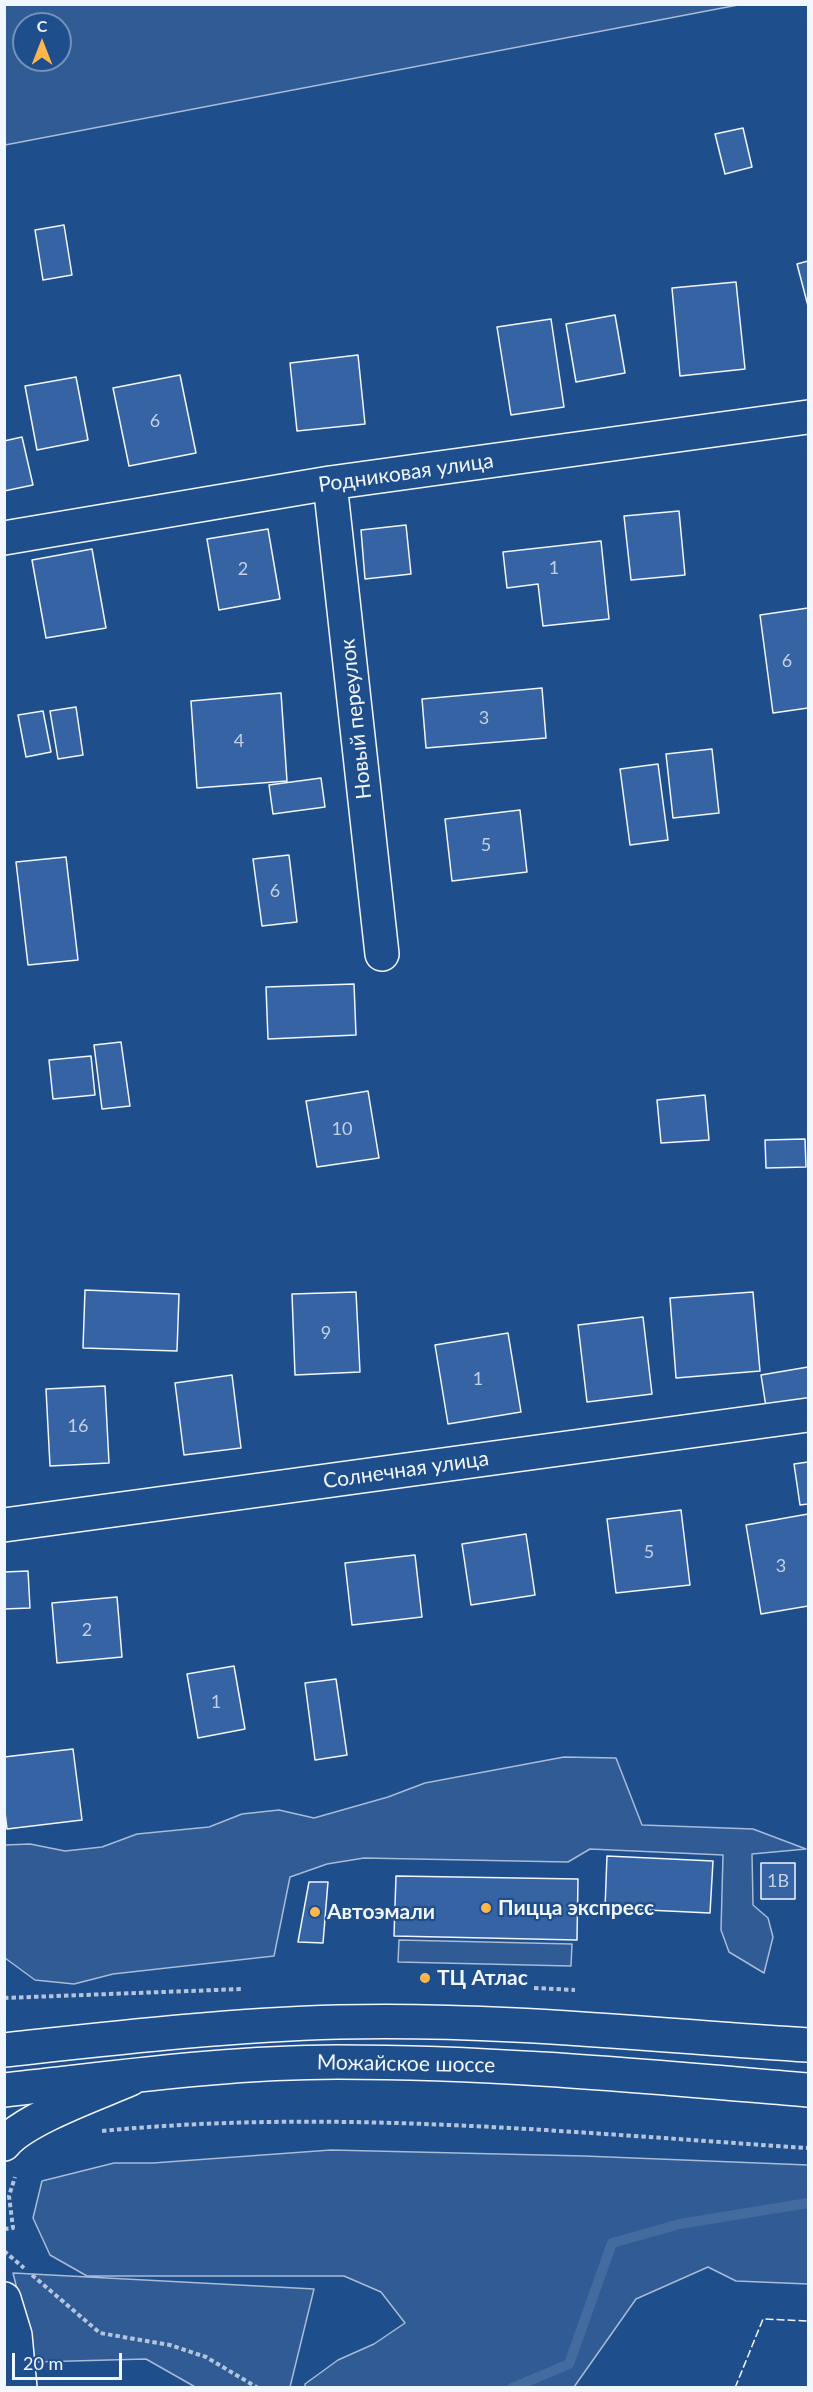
<!DOCTYPE html>
<meta charset="utf-8">
<style>
body{margin:0}
#map{position:relative;width:813px;height:2392px;overflow:hidden;background:#1f4e8c;font-family:Lato,sans-serif}
canvas{display:block}
.frame{position:absolute;inset:0;border:6px solid #f2f6ff;pointer-events:none}
.north{position:absolute;left:12px;top:12px;width:60px;height:60px;box-sizing:border-box;background:#1f4e8c;border:2px solid #7391ba;border-radius:50%;rotate:0deg;font-size:16px;font-weight:700;line-height:24px;text-align:center;color:#f2f6ff}
.north::after{content:'';display:block;margin:auto;width:21px;height:27px;background:#ffb74d;clip-path:polygon(50% 0,100% 100%,50% 72%,0 100%)}
.scale{position:absolute;left:12px;top:2353px;width:110px;height:27px;box-sizing:border-box;border:3px solid #f2f6ff;border-top:0;padding-left:8px;font-size:18px;line-height:21px;white-space:nowrap;color:#f2f6ff;-webkit-text-stroke:4px #1f4e8c;paint-order:stroke}
</style>
<div id="map">
<canvas width="813" height="2392"></canvas>
<div class="frame"></div>
<div class="north">С</div>
<div class="scale">20 m</div>
</div>
<script>
const g = document.querySelector('canvas').getContext('2d');
g.lineJoin = 'round';
function fillPath(path, color) {
  g.fillStyle = color;
  g.fill(path, 'evenodd');
}
function stroke(path, color, width, dash) {
  g.strokeStyle = color;
  g.lineWidth = width;
  g.lineCap = dash ? 'butt' : 'round';
  g.setLineDash(dash || []);
  g.stroke(path);
}
function drawText(font, color, halo, rows, align = 'center') {
  g.font = font + ' Lato,sans-serif';
  g.lineWidth = 4.5;
  g.setLineDash([]);
  g.textBaseline = 'middle';
  g.strokeStyle = halo;
  g.fillStyle = color;
  for (const [text, x, y, turn = 0] of rows) {
    g.save();
    g.translate(x, y);
    g.rotate((+turn || 0) * Math.PI / 180);
    g.textAlign = isNaN(turn) ? turn : align;
    if (halo) g.strokeText(text, 0, 0);
    g.fillText(text, 0, 0);
    g.restore();
  }
}
const built = new Path2D(`
 M5,4H738V5L5,145ZM24,24H60V60H24Z
 M564,1757L616,1758L642,1825L753,1829L806,1849L752,1854L753,1905L768,1918L773,1937L764,1973L729,1952L721,1930L723,1855L590,1849L568,1862L364,1858L327,1864L290,1877L274,1956L113,1974L74,1984L35,1980L5,1958V1845L30,1844L65,1851L102,1847L137,1834L209,1827L242,1814L279,1810L314,1818L388,1797L425,1783Z
 M399,1940L572,1944L571,1966L398,1962Z
 M331,2150L584,2156L808,2165V2284L736,2281L708,2267L636,2299L574,2387H305V2384L338,2360L374,2344L405,2323L381,2292L344,2276H87L50,2255L33,2218L42,2181L114,2163H153Z
 M13,2273L314,2289L290,2387L197,2388L146,2359L35,2362Z`);
const stream = new Path2D(`
 M512,2388L569,2364L612,2243L680,2224L808,2203`);
const building = new Path2D(`
 M743,128L752,167L725,174L715,134Z
 M64,225L72,275L43,280L35,230Z
 M808,261V306L797,264Z
 M736,282L745,369L680,376L672,288Z
 M615,315L625,373L576,382L566,324Z
 M551,319L564,407L511,415L497,327Z
 M358,355L365,424L297,431L290,363Z
 M180,375L196,453L129,466L113,388Z
 M76,377L88,440L37,450L25,386Z
 M22,437L33,485L4,491V441Z
 M679,511L685,575L631,580L624,516Z
 M406,525L411,574L365,579L361,530Z
 M268,529L280,599L219,610L207,539Z
 M601,541L609,619L543,626L538,584L507,588L503,552Z
 M92,549L106,628L46,638L32,560Z
 M808,608V708L773,713L760,615Z
 M542,688L546,738L426,748L422,699Z
 M281,693L287,781L197,788L191,701Z
 M76,707L83,755L58,759L50,711Z
 M43,711L51,752L26,757L18,715Z
 M712,749L719,813L673,818L666,754Z
 M658,764L668,840L630,845L620,769Z
 M321,778L325,807L273,814L269,785Z
 M520,810L527,872L452,881L445,819Z
 M289,855L297,922L262,926L253,859Z
 M66,857L78,960L28,965L16,862Z
 M354,984L356,1035L268,1039L266,987Z
 M121,1042L130,1106L102,1109L94,1045Z
 M91,1056L95,1095L53,1099L49,1060Z
 M368,1091L379,1158L317,1167L306,1101Z
 M705,1095L709,1140L661,1143L657,1100Z
 M805,1139L806,1167L766,1168L765,1140Z
 M85,1290L179,1294L177,1351L83,1348Z
 M356,1292L360,1372L295,1375L292,1294Z
 M753,1292L760,1371L676,1378L670,1298Z
 M643,1317L652,1394L587,1402L578,1325Z
 M508,1333L521,1412L448,1424L435,1345Z
 M808,1367V1406L767,1413L761,1375Z
 M232,1375L241,1448L184,1455L175,1383Z
 M105,1386L109,1463L50,1466L46,1389Z
 M808,1462V1504L800,1505L794,1464Z
 M681,1510L690,1585L616,1593L607,1519Z
 M808,1514V1606L761,1614L746,1525Z
 M526,1534L535,1595L471,1605L462,1544Z
 M415,1555L422,1617L352,1625L345,1563Z
 M28,1571L30,1608L4,1609V1572Z
 M117,1597L122,1657L57,1663L52,1603Z
 M234,1666L245,1729L198,1738L187,1674Z
 M336,1679L347,1755L315,1760L305,1683Z
 M73,1749L82,1820L7,1829L4,1804V1757Z
 M607,1856L713,1861L710,1913L605,1908Z
 M761,1863H795V1899H761Z
 M396,1876L578,1879L577,1940L394,1936Z
 M309,1882H328L323,1943L298,1942Z`);
const path = new Path2D(`
 M534,1988L575,1990
 M4,1998L242,1989
 M102,2131C337,2108 574,2133 808,2148
 M4,2229L13,2228L9,2196L15,2177
 M4,2251L24,2268
 M32,2275L100,2333L170,2345L206,2357L258,2388`);
const minor = new Path2D(`
 M330,483L382,954
 M4,538L330,483L808,417
 M4,1525L808,1415
 M4,2144C24,2119 98,2093 130,2079
 M4,2299L15,2335L20,2388`);
const major = new Path2D(`
 M4,2050C115,2038 227,2025 338,2022C495,2018 652,2035 808,2045
 M4,2090C115,2078 227,2062 338,2062C496,2062 652,2077 808,2090`);
const fence = new Path2D(`
 M735,2388L763,2319L808,2321`);
const markers = [
 [486,1908,6,"#ffb74d"],
 [315,1912,6,"#ffb74d"],
 [425,1978,6,"#ffb74d"]
];
const numberNames = [
 ["6",155,421],
 ["1",554,568],
 ["2",243,569],
 ["6",787,661],
 ["3",484,718],
 ["4",239,741],
 ["5",486,845],
 ["6",275,891],
 ["10",342,1129],
 ["9",326,1333],
 ["1",478,1379],
 ["16",78,1426],
 ["5",649,1552],
 ["3",781,1566],
 ["2",87,1630],
 ["1",216,1702],
 ["1В",778,1881]
];
const streetNames = [
 ["Родниковая улица",406,473,-8],
 ["Новый переулок",356,719,-96],
 ["Солнечная улица",406,1470,-8],
 ["Можайское шоссе",406,2064,1]
];
const poiNames = [
 ["Пицца экспресс",498,1908],
 ["Автоэмали",327,1912],
 ["ТЦ Атлас",437,1978]
];
fillPath(built, '#305b95');
stroke(built, '#a8bbd7', 1.5);
stroke(stream, '#446ba0', 10);
fillPath(building, '#3563a3');
stroke(building, '#f2f6ff', 1.5);
stroke(minor, '#f2f6ff', 36);
stroke(major, '#f2f6ff', 36);
stroke(path, '#b3c4dc', 4, [4.5, 3]);
stroke(minor, '#1f4e8c', 33);
stroke(major, '#1f4e8c', 33);
stroke(fence, '#f2f6ff', 1.5, [8, 3]);
for (const [x, y, r, color] of markers) {
  const dot = new Path2D();
  dot.arc(x, y, r, 0, 2 * Math.PI);
  g.fillStyle = color;
  g.fill(dot);
  stroke(dot, '#1f4e8c', 2);
}
drawText('18px', '#c3d1e8', null, numberNames);
drawText('21px', '#f2f6ff', '#1f4e8c', streetNames);
drawText('bold 21px', '#f2f6ff', '#1f4e8c', poiNames, 'left');
</script>
